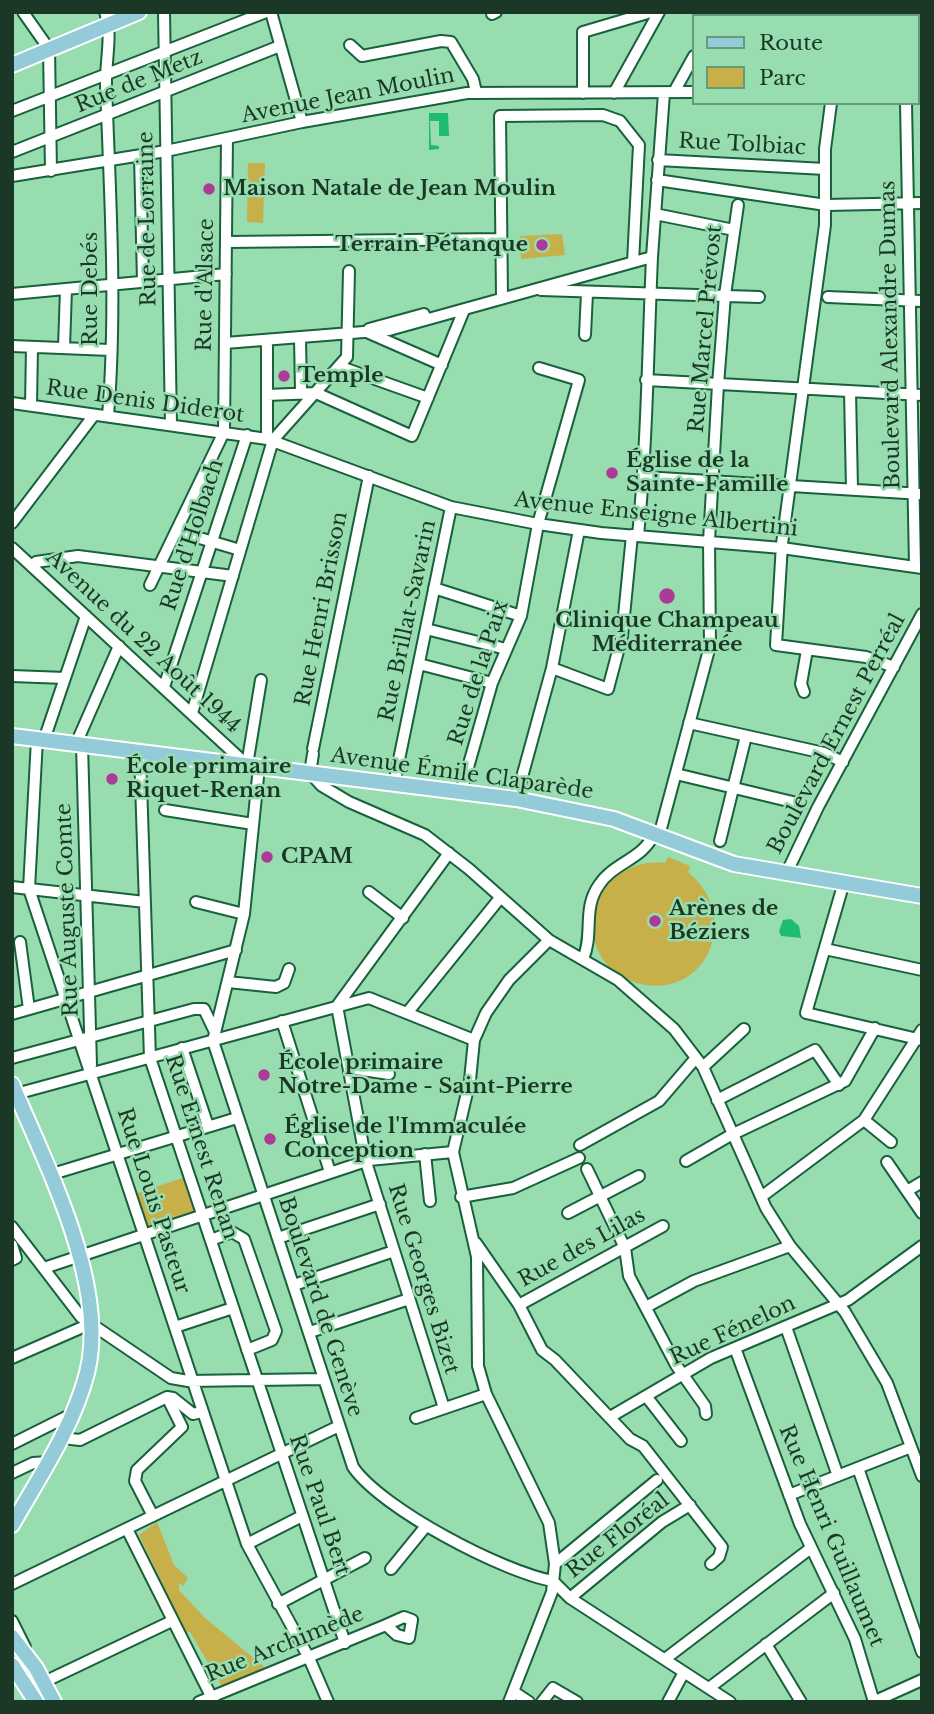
<!DOCTYPE html>
<meta charset="utf-8">
<style>
body{margin:0}
#map{position:relative;width:934px;height:1714px;overflow:hidden;background:#97ddb0;font-family:"Libre Baskerville",serif}
canvas{display:block}
.frame{position:absolute;inset:0;border:14px solid #1b3827;pointer-events:none}
.legend{position:absolute;left:692px;top:14px;width:228px;height:91px;box-sizing:border-box;background:#97ddb0;border:2px solid #659b79;margin:0;padding:9px 12px;list-style:none;font-size:21px;color:#1b3827}
.legend li{display:flex;align-items:center;gap:14px;height:35px}
.legend b{width:35px;border:2px solid #659b79}
</style>
<div id="map">
<canvas width="934" height="1714"></canvas>
<div class="frame"></div>
<ul class="legend">
<li><b style="height:9px;background:#94cbd8"></b>Route</li>
<li><b style="height:19px;background:#c7af4a"></b>Parc</li>
</ul>
</div>
<script>
const g = document.querySelector('canvas').getContext('2d');
g.lineJoin = 'round';
function fillPath(path, color) {
  g.fillStyle = color;
  g.fill(path, 'evenodd');
}
function stroke(path, color, width, dash) {
  g.strokeStyle = color;
  g.lineWidth = width;
  g.lineCap = dash ? 'butt' : 'round';
  g.setLineDash(dash || []);
  g.stroke(path);
}
function drawText(font, color, halo, rows, align = 'center') {
  g.font = font + ' "Libre Baskerville",serif';
  g.lineWidth = 5;
  g.setLineDash([]);
  g.textBaseline = 'middle';
  g.strokeStyle = halo;
  g.fillStyle = color;
  for (const [text, x, y, turn = 0] of rows) {
    g.save();
    g.translate(x, y);
    g.rotate((+turn || 0) * Math.PI / 180);
    g.textAlign = isNaN(turn) ? turn : align;
    if (halo) g.strokeText(text, 0, 0);
    g.fillText(text, 0, 0);
    g.restore();
  }
}
const green = new Path2D(`
 M248,163H265L263,223L247,222Z
 M562,234L565,255L521,259L520,236Z
 M668,857L690,866L688,872C744,918 704,1005 634,982C564,958 590,855 665,863Z
 M189,1176L203,1214L143,1234L131,1195Z
 M157,1522L174,1565L188,1578L183,1586L179,1583V1590L204,1617L268,1670L223,1688L190,1632L186,1633L139,1535Z`);
const water = new Path2D(`
 M429,113H448L449,136H439V121H430L431,145L439,146V149L429,150Z
 M791,919L799,926L801,938L781,936L779,931L783,920Z`);
const minor = new Path2D(`
 M23,12L49,49L51,171
 M105,12C113,35 105,62 106,86C110,195 117,307 108,416
 M164,12L171,425
 M271,12L302,122
 M823,12L824,16
 M865,12V16
 M492,14L496,12
 M711,16L712,12
 M740,16V12
 M350,45L362,56L441,41L451,42L473,79L476,92
 M674,92L694,56
 M583,93V32L651,12
 M614,93L659,12
 M918,93H922
 M831,103L825,149V225L782,544L776,645L866,657L894,667
 M906,103L915,566
 M12,111L266,12
 M12,152L280,46
 M140,156L143,282
 M658,160L825,169
 M12,176L166,151L302,122L467,93L694,92
 M657,180L826,205L922,203
 M655,214L734,230
 M227,242L500,239
 M541,290L759,297
 M12,294L226,274
 M502,297L500,116L603,115L620,121L639,145L633,262
 M828,297L922,301
 M369,329L424,314
 M369,333L442,365
 M585,335L587,293
 M300,338L301,391
 M225,343L389,330L652,257L664,93
 M12,346L110,350
 M64,348L66,289
 M341,367L428,398
 M646,380L922,395
 M850,391L852,489
 M267,395L316,393L412,436L464,310
 M12,403L267,439L451,507L538,524L601,533L782,548L922,568
 M31,405L32,347
 M267,439V341
 M644,477L922,494
 M12,523L94,415
 M176,531L240,550
 M638,536C647,443 648,350 652,257
 M12,548L247,765
 M32,566L36,562L78,556L233,576
 M150,585L224,432L227,138
 M434,588L521,616
 M426,629L506,649
 M419,664L492,683
 M552,668L608,689L622,636L632,535
 M12,676L65,678
 M164,687L247,435
 M804,692L801,684L807,650
 M192,713L273,440L347,357L349,271
 M689,723L824,753L843,762
 M37,739L29,889L247,1544L309,1658L328,1702
 M44,740L86,616
 M76,744L119,646
 M82,745L91,1065
 M313,749L369,476
 M140,752L150,1058L345,1643
 M313,754L310,773L322,786L349,802L425,835L469,869L549,940L618,980L674,1029L703,1067L766,1208L790,1246L845,1312L887,1383L922,1476
 M247,765L261,680
 M259,767L244,914L213,1041L353,1467C382,1509 503,1572 553,1581
 M676,774L801,804
 M394,784L451,507
 M461,792L492,683L521,616L538,524L579,380L539,368
 M516,799L552,668L579,530
 M165,810L253,824
 M659,836L710,646L709,541L718,385L725,295L738,205
 M720,841L746,736
 M787,872L818,807L922,614
 M844,882L806,1013L922,1040
 M12,887L145,902
 M369,892L403,918
 M196,902L244,914
 M20,942L29,1009
 M825,949L922,970
 M583,959C594,934 582,909 599,885C614,862 642,860 654,834
 M228,982L276,987L284,983L289,969
 M407,1013L500,898
 M12,1014L236,950
 M282,1021L330,1172
 M182,1048L208,1126
 M12,1058L194,1009H204L215,1032
 M703,1067L744,1029
 M349,1068L389,1074
 M12,1095L369,998L474,1040
 M717,1100L815,1050L839,1085
 M864,1120L891,1142
 M580,1145L659,1101L695,1059
 M425,1154L430,1201
 M686,1161L731,1135L845,1081L875,1028
 M887,1162L922,1213
 M587,1169L625,1248L629,1276L676,1365L705,1406L706,1414
 M49,1175L237,1118
 M907,1191L922,1182
 M461,1197L513,1188L579,1158
 M761,1197L864,1120L922,1030
 M568,1213L639,1176
 M12,1227L81,1317L171,1378L188,1381L324,1379
 M278,1238L380,1204
 M211,1240L232,1232L244,1239L276,1331L272,1340L247,1350
 M476,1243L519,1305L542,1350L555,1360L630,1439L643,1446L722,1547L719,1557L711,1564
 M12,1245L16,1258L12,1260
 M44,1268L369,1160L453,1152
 M294,1285L394,1251
 M519,1305L663,1226
 M646,1307L694,1281L790,1246
 M175,1327L233,1308
 M786,1327L838,1476
 M310,1332L409,1299
 M735,1348L800,1524L855,1639L874,1702
 M12,1358L92,1323
 M646,1396L681,1441
 M444,1408L366,1162L337,1006L449,853
 M610,1417L711,1358L848,1300L922,1246
 M416,1418L486,1394
 M63,1434L71,1439L80,1440L167,1397L173,1398L193,1414L202,1412
 M12,1444L72,1414
 M858,1468L922,1652
 M12,1473L33,1463L48,1462
 M789,1495L911,1447
 M153,1516L135,1481L137,1470L182,1427L167,1397
 M127,1529L214,1702
 M247,1544L302,1516
 M555,1564L657,1480
 M391,1569L426,1526
 M553,1581L570,1598L730,1702
 M12,1584L339,1426
 M570,1598L662,1522L690,1505
 M278,1604L365,1558
 M12,1621L25,1647
 M766,1644L801,1702
 M665,1659L811,1548
 M44,1682L172,1621
 M709,1688L834,1593
 M514,1692L529,1702
 M199,1702L386,1625L397,1635L409,1638L412,1620L404,1617L386,1625
 M509,1702L552,1592L555,1564L549,1523L486,1394L478,1366L477,1257L453,1152L470,1080L474,1040L486,1013L509,980L549,940
 M542,1702L553,1688L577,1702
 M668,1702L684,1672
 M873,1702L922,1680`);
const major = new Path2D(`
 M12,65L139,12
 M12,736L516,799L614,819L734,864L922,896
 M12,1084C46,1165 109,1285 87,1373C73,1427 40,1476 12,1525
 M12,1637L36,1668L54,1702
 M12,1665L36,1702`);
const markers = [
 [209,189,7,"#ac3b97"],
 [542,245,7,"#ac3b97"],
 [284,376,7,"#ac3b97"],
 [612,473,7,"#ac3b97"],
 [667,596,9,"#ac3b97"],
 [112,779,7,"#ac3b97"],
 [267,857,7,"#ac3b97"],
 [655,921,7,"#ac3b97"],
 [264,1075,7,"#ac3b97"],
 [270,1139,7,"#ac3b97"]
];
const streetNames = [
 ["Rue de Metz",139,82,-22],
 ["Avenue Jean Moulin",348,96,-11],
 ["Rue Tolbiac",742,145,3],
 ["Rue de Lorraine",148,219,-91],
 ["Rue d'Alsace",206,285,-89],
 ["Rue Debés",91,289,-90],
 ["Rue Marcel Prévost",706,329,-85],
 ["Boulevard Alexandre Dumas",891,335,-91],
 ["Rue Denis Diderot",145,402,8],
 ["Avenue Enseigne Albertini",656,515,6],
 ["Rue d'Holbach",193,535,-72],
 ["Rue Henri Brisson",322,609,-79],
 ["Rue Brillat-Savarin",408,621,-78],
 ["Avenue du 22 Août 1944",143,642,43],
 ["Rue de la Paix",479,673,-72],
 ["Boulevard Ernest Perréal",837,734,-62],
 ["Avenue Émile Claparède",462,774,8],
 ["Rue Auguste Comte",68,910,-92],
 ["Rue Ernest Renan",201,1147,72],
 ["Rue Louis Pasteur",153,1201,72],
 ["Rue des Lilas",582,1248,-29],
 ["Rue Georges Bizet",423,1279,73],
 ["Boulevard de Genève",320,1307,72],
 ["Rue Fénelon",733,1331,-25],
 ["Rue Paul Bert",319,1505,71],
 ["Rue Floréal",618,1536,-38],
 ["Rue Henri Guillaumet",831,1536,67],
 ["Rue Archimède",285,1645,-22]
];
const poiNames = [
 ["Maison Natale de Jean Moulin",223,189],
 ["Terrain Pétanque",528,245,"right"],
 ["Temple",298,376],
 ["Église de la",626,461],
 ["Sainte-Famille",626,485],
 ["Clinique Champeau",667,621,"center"],
 ["Méditerranée",667,645,"center"],
 ["École primaire",126,767],
 ["Riquet-Renan",126,791],
 ["CPAM",281,857],
 ["Arènes de",669,909],
 ["Béziers",669,933],
 ["École primaire",278,1063],
 ["Notre-Dame - Saint-Pierre",278,1087],
 ["Église de l'Immaculée",284,1127],
 ["Conception",284,1151]
];
fillPath(green, '#c7af4a');
fillPath(water, '#1ebb72');
stroke(minor, '#18613c', 14);
stroke(major, '#fff', 18);
stroke(minor, '#fff', 10);
stroke(major, '#94cbd8', 14);
for (const [x, y, r, color] of markers) {
  const dot = new Path2D();
  dot.arc(x, y, r, 0, 2 * Math.PI);
  g.fillStyle = color;
  g.fill(dot);
  stroke(dot, '#97ddb0', 2.5);
}
drawText('21px', '#1b3827', '#97ddb0', streetNames);
drawText('bold 21px', '#1b3827', '#97ddb0', poiNames, 'left');
</script>
